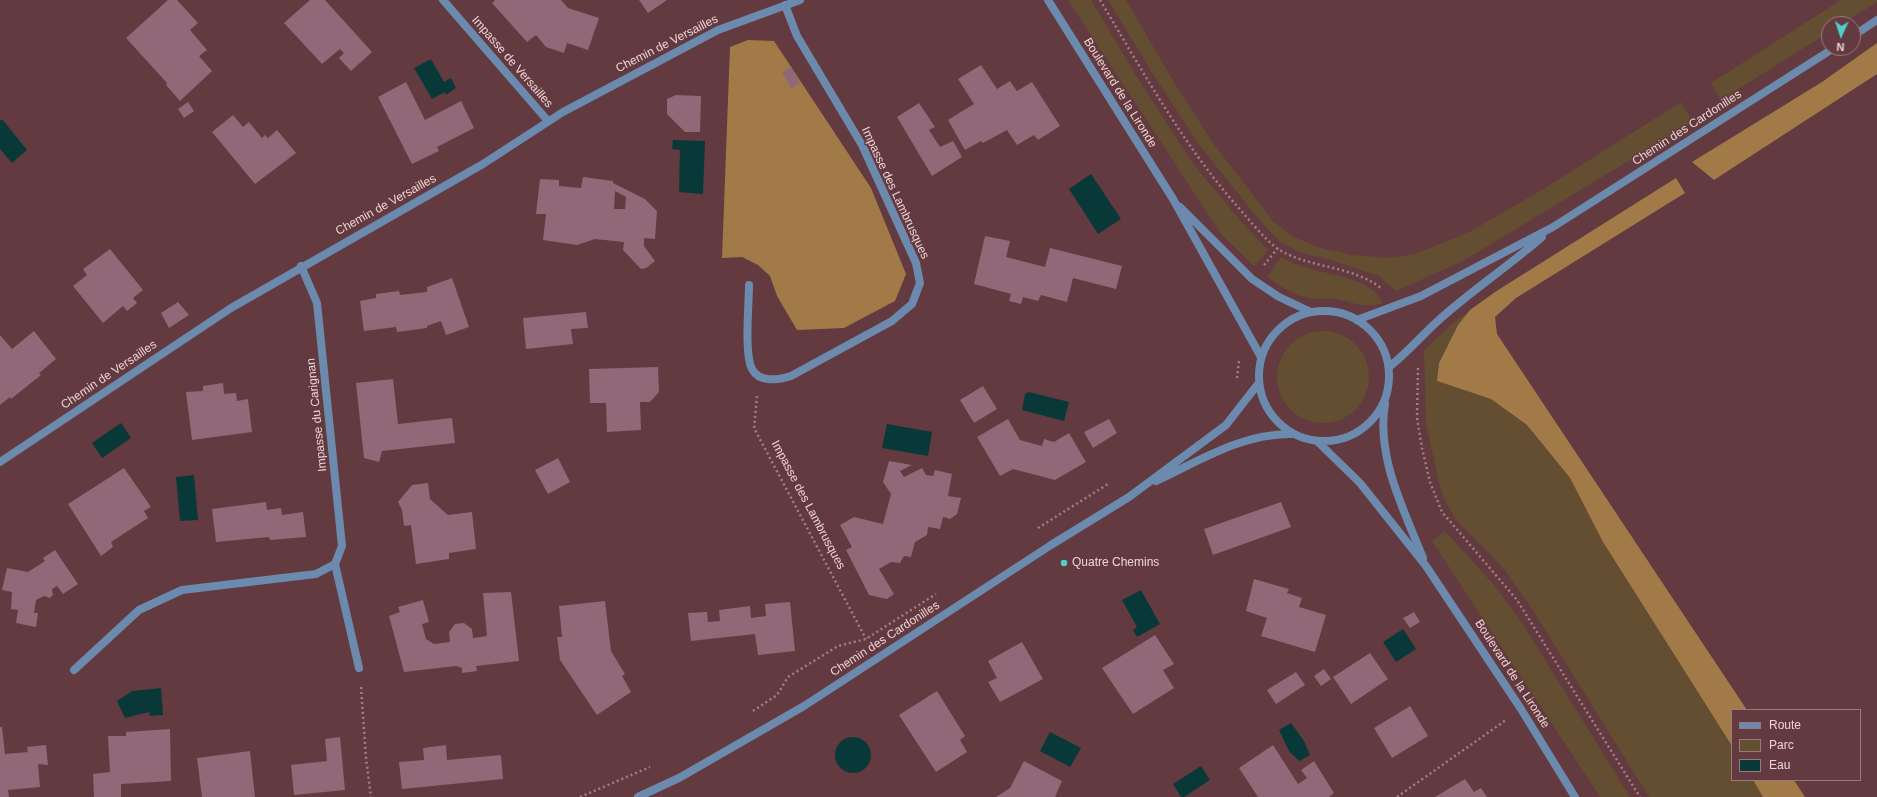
<!DOCTYPE html>
<style>
body{margin:0}
#map{position:relative;width:1877px;height:797px;overflow:hidden;background:#623a3f;font-family:Helvetica,sans-serif}
canvas{display:block}
.legend{position:absolute;left:1731px;top:709px;width:130px;height:72px;box-sizing:border-box;background:#623a3f;border:1px solid #9a787b;margin:0;padding:5px 7px;list-style:none;font-size:12px;color:#eed4d6}
.legend li{display:flex;align-items:center;gap:8px;height:20px}
.legend b{width:20px;border:1px solid #9a787b}
.north{position:absolute;left:1821px;top:16px;width:40px;height:40px;box-sizing:border-box;background:#623a3f;border:1px solid #9a787b;border-radius:50%;rotate:183deg;font-size:11px;font-weight:700;line-height:16px;text-align:center;color:#eed4d6}
.north::after{content:'';display:block;margin:auto;width:14px;height:18px;background:#53cdc9;clip-path:polygon(50% 0,100% 100%,50% 72%,0 100%)}
</style>
<div id="map">
<canvas width="1877" height="797"></canvas>
<ul class="legend">
<li><b style="height:5px;background:#6c8aae"></b>Route</li>
<li><b style="height:11px;background:#644e32"></b>Parc</li>
<li><b style="height:11px;background:#083938"></b>Eau</li>
</ul>
<div class="north">N</div>
</div>
<script>
const g = document.querySelector('canvas').getContext('2d');
g.lineJoin = 'round';
function fillPath(path, color) {
  g.fillStyle = color;
  g.fill(path, 'evenodd');
}
function stroke(path, color, width, dash) {
  g.strokeStyle = color;
  g.lineWidth = width;
  g.lineCap = dash ? 'butt' : 'round';
  g.setLineDash(dash || []);
  g.stroke(path);
}
function drawText(font, color, halo, rows, align = 'center') {
  g.font = font + ' Helvetica,sans-serif';
  g.lineWidth = 3;
  g.setLineDash([]);
  g.textBaseline = 'middle';
  g.strokeStyle = halo;
  g.fillStyle = color;
  for (const [text, x, y, turn = 0] of rows) {
    g.save();
    g.translate(x, y);
    g.rotate((+turn || 0) * Math.PI / 180);
    g.textAlign = isNaN(turn) ? turn : align;
    if (halo) g.strokeText(text, 0, 0);
    g.fillText(text, 0, 0);
    g.restore();
  }
}
const green = new Path2D(`
 M1068,0H1091L1137,77L1191,161L1238,218L1268,250L1254,266L1221,234Z
 M1108,0H1126L1172,79L1213,143L1273,221L1292,236L1317,247L1352,255L1389,258L1415,254L1471,231L1545,188L1681,102L1693,122L1463,261L1396,291L1379,276L1331,260L1299,252L1279,241L1255,215L1198,143L1151,71Z
 M1841,0H1877V2L1842,24H1829V32L1721,100L1711,83Z
 M1281,257C1308,275 1349,271 1374,291C1378,294 1380,299 1383,303C1366,309 1352,302 1335,299C1326,298 1317,300 1308,298C1293,295 1279,285 1267,277Z
 M1470,310L1458,325L1439,362L1437,381L1491,399L1527,425L1570,478L1603,542L1732,746V780H1753L1763,797H1649L1534,612L1504,569L1456,520L1446,503L1440,487L1426,424L1424,350L1452,324Z
 M1277 377a46 46 0 1 1 92 0a46 46 0 1 1-92 0Z
 M1445,531L1495,586L1524,626L1630,797H1600L1432,541Z`);
const forest = new Path2D(`
 M748,40L774,41L871,188L906,274L895,301L844,328L797,330L777,296L770,276L758,265L742,257L722,258L730,47Z
 M1877,43V74L1714,180L1692,162L1822,82Z
 M1676,178L1685,193L1516,298L1495,317L1497,334L1747,710H1732V746L1603,542L1570,478L1527,425L1491,399L1437,381L1439,363L1458,325L1470,310L1495,292Z
 M1753,780H1794L1805,797H1763Z`);
const water = new Path2D(`
 M431,59L444,82L451,78L456,88L446,95L445,92L432,99L414,68Z
 M2,119L27,150L12,163L0,149V121Z
 M673,140L705,141L703,194L679,192L680,150L672,149Z
 M1091,174L1121,219L1098,234L1069,189Z
 M1029,392L1069,402L1064,421L1022,410L1025,394Z
 M121,423L131,438L102,458L92,443Z
 M887,424L932,432L928,456L882,448Z
 M194,475L198,520L180,521L176,477Z
 M1141,590L1160,624L1137,637L1133,630L1137,627L1122,600Z
 M1403,629L1416,649L1396,662L1383,642Z
 M161,688L163,715L150,716L149,712L125,718L117,701L132,691Z
 M1291,723L1304,741L1310,755L1299,761L1289,751L1279,730Z
 M1050,732L1081,748L1070,767L1040,751Z
 M835 755a18 18 0 1 1 36 0a18 18 0 1 1-36 0Z
 M1201,766L1210,780L1184,797H1181L1173,784Z`);
const building = new Path2D(`
 M168,0H177L198,23L190,30L207,50L199,56L212,71L180,101L166,85L167,83L126,38Z
 M310,0H325L372,52L351,71L339,58L344,53L340,49L322,64L284,23Z
 M495,0H561L568,8L599,18L588,50L567,43L564,53L546,47L536,35L527,42L492,3Z
 M639,0H667L648,13Z
 M981,65L997,89L1010,81L1017,91L1032,82L1060,126L1038,140L1034,135L1017,145L1007,130L983,143L981,141L965,150L948,120L974,104L958,79Z
 M791,66L800,83L792,89L782,73Z
 M406,82L425,120L461,101L474,128L437,147L439,151L412,164L378,97Z
 M676,95L701,96L700,132H685L667,114V99Z
 M188,102L194,111L184,118L178,109Z
 M919,103L935,127L929,130L940,147L953,141L962,157L932,176L897,117Z
 M233,115L243,127L249,122L262,138L265,135L268,138L277,130L296,153L255,184L212,132Z
 M583,177L613,181V183L645,199L657,211L655,239L644,238V246L655,261L646,268L641,269L623,250L624,242L595,239L577,245L543,240L546,214H536L540,179L559,180V186L581,188ZM615,191L626,197L625,209H614Z
 M985,236L1010,241L1006,257L1045,267L1050,248L1122,266L1116,289L1073,278L1067,302L1041,295L1038,301L1023,297L1021,304L1009,301L1011,294L974,284Z
 M110,249L143,290L133,298L137,303L127,311L123,306L103,323L73,286L87,275L83,269Z
 M452,278L469,327L446,335L441,321L427,326V328L397,332L396,327L364,331L360,301L376,298V294L399,291L400,295L427,292V287Z
 M178,302L189,315L169,328L161,313Z
 M586,312L588,328L571,329L573,344L526,349L523,318Z
 M34,331L56,359L39,373L41,375L11,399L10,397L0,405V335L12,349Z
 M658,367L659,392L650,402H640L641,430L607,432L606,403H590L589,369Z
 M393,379L398,424L452,418L455,443L382,451L379,462L364,458L356,383Z
 M223,383L224,394L236,393L237,401L248,399L252,432L192,440L186,392L203,391V386Z
 M983,386L997,409L974,423L960,400Z
 M1008,419L1020,440L1042,446L1044,439L1054,442L1069,433L1086,462L1055,480L1013,469L1000,476L977,437Z
 M1109,419L1117,433L1093,448L1084,432Z
 M558,458L570,482L548,494L535,470Z
 M889,461L912,465L900,471L904,477L922,468L926,475L933,476L935,470L952,474L948,496L961,498L957,514L950,519L943,517L940,529L928,527L927,535L915,542L911,557L904,556L900,563L891,562L879,569L894,594L887,599L869,595L846,550L852,547L840,525L854,517L883,524L891,494L883,482Z
 M124,468L151,507L144,511L148,518L111,542L113,547L101,556L68,504Z
 M428,483L430,499L448,515L472,512L476,549L449,553V559L416,564L411,525L404,526L402,510L398,502L412,485Z
 M266,502L267,510L281,508L282,515L303,512L306,537L270,540L269,537L216,542L212,509Z
 M1281,502L1291,527L1213,555L1204,529Z
 M55,550L78,584L63,594L57,586L52,589L53,595L50,598L44,596L36,600L34,613H38L36,627L16,623L18,610L11,609L12,592L2,590L7,568L28,572L45,561L43,558Z
 M1254,579L1289,589L1287,593L1302,598L1299,607L1326,615L1315,652L1261,636L1267,618L1246,611Z
 M511,592L519,661L476,666L477,671L462,673V668L456,666L404,672L389,616L400,612L398,607L423,600L429,622L422,624L426,639L434,644L450,642L449,632L455,624L464,623L472,629L473,638L487,636L483,593Z
 M605,601L611,651L625,674L622,676L631,692L597,715L560,660L557,637H562L559,606Z
 M790,602L795,651L758,655L755,634L691,641L688,613L707,612L708,622L720,621L719,610L750,606L751,618L766,616L765,604Z
 M1414,612L1420,622L1410,628L1403,618Z
 M1155,635L1174,664L1163,670L1174,688L1133,714L1102,668Z
 M1022,642L1043,679L1000,702L988,682L997,678L988,661Z
 M1370,653L1388,679L1351,704L1333,677Z
 M1324,669L1331,679L1321,686L1314,676Z
 M1296,672L1305,685L1276,704L1267,690Z
 M937,691L965,736L960,740L967,752L936,772L899,715Z
 M1410,706L1428,736L1392,758L1374,728Z
 M0,727H2L5,754L28,752L27,747L46,745L48,765L38,764L40,787L8,790L9,797H0Z
 M170,729L171,781L121,784V797H94L93,774L110,772L108,736H126V732Z
 M340,737L345,790L294,795L291,765L327,761L325,739Z
 M446,745L447,760L501,755L503,779L402,789L399,762L424,760L423,748Z
 M1273,745L1298,784L1307,778L1301,770L1314,761L1334,793L1329,797H1258L1239,768Z
 M250,751L255,797H202L197,758Z
 M1024,761L1062,781L1055,797H996L1010,788Z
 M1465,779L1474,792L1481,788L1487,797H1435Z`);
const path = new Path2D(`
 M1100,0C1142,70 1182,143 1236,205C1247,217 1265,240 1278,249C1310,269 1353,265 1382,289
 M1264,265L1278,248
 M1418,368L1417,418L1422,448L1430,482L1442,512L1517,600L1640,797
 M1237,378L1239,361
 M757,396L754,428L866,639
 M1038,528L1108,484
 M361,687L366,758L371,797
 M753,711L777,695L788,677L838,646L866,639L936,594
 M580,797L650,767
 M1397,797L1506,720`);
const minor = new Path2D(`
 M443,0L548,121
 M301,266L317,303L342,546L335,564L359,668
 M749,285C749,304 744,354 752,369C759,383 779,380 791,376L892,321L912,304L920,283L916,263L862,145L797,36L785,5
 M0,462L231,308L483,164L563,112L718,30L800,0
 M1156,481C1199,461 1243,433 1292,434
 M74,670L139,610L182,590L316,574L335,564
 M638,797L679,778L804,706L1051,545L1129,497L1226,425L1258,384`);
const tertiary = new Path2D(`
 M1048,0L1173,199L1261,357
 M1853,36L1877,20
 M1180,207L1252,279L1279,297L1311,312
 M1259 376a65 65 0 1 1 130 0a65 65 0 1 1-130 0Z
 M1357,320L1421,296L1553,227L1834,48
 M1389,367C1407,353 1422,335 1440,319C1472,290 1509,266 1542,237
 M1385,404C1376,457 1404,510 1423,558
 M1318,442L1360,483L1426,566L1521,709L1575,797`);
const markers = [
 [1064,563,4,"#53cdc9"]
];
const streetNames = [
 ["Chemin de Versailles",667,44,-27],
 ["Impasse de Versailles",512,62,49],
 ["Boulevard de la Lironde",1120,93,58],
 ["Chemin des Cardonilles",1687,128,-33],
 ["Impasse des Lambrusques",895,193,65],
 ["Chemin de Versailles",386,205,-29],
 ["Chemin de Versailles",109,375,-34],
 ["Impasse du Carignan",317,415,-96],
 ["Impasse des Lambrusques",808,505,62],
 ["Chemin des Cardonilles",885,639,-33],
 ["Boulevard de la Lironde",1512,674,57]
];
const poiNames = [
 ["Quatre Chemins",1072,563]
];
fillPath(green, '#644e32');
fillPath(forest, '#a17a48');
fillPath(water, '#083938');
fillPath(building, '#906878');
stroke(path, '#a18083', 2.5, [2, 3]);
stroke(minor, '#6c8aae', 8);
stroke(tertiary, '#6c8aae', 8);
for (const [x, y, r, color] of markers) {
  const dot = new Path2D();
  dot.arc(x, y, r, 0, 2 * Math.PI);
  g.fillStyle = color;
  g.fill(dot);
  stroke(dot, '#623a3f', 1.5);
}
drawText('12px', '#eed4d6', '#623a3f', streetNames);
drawText('12px', '#eed4d6', '#623a3f', poiNames, 'left');
</script>
